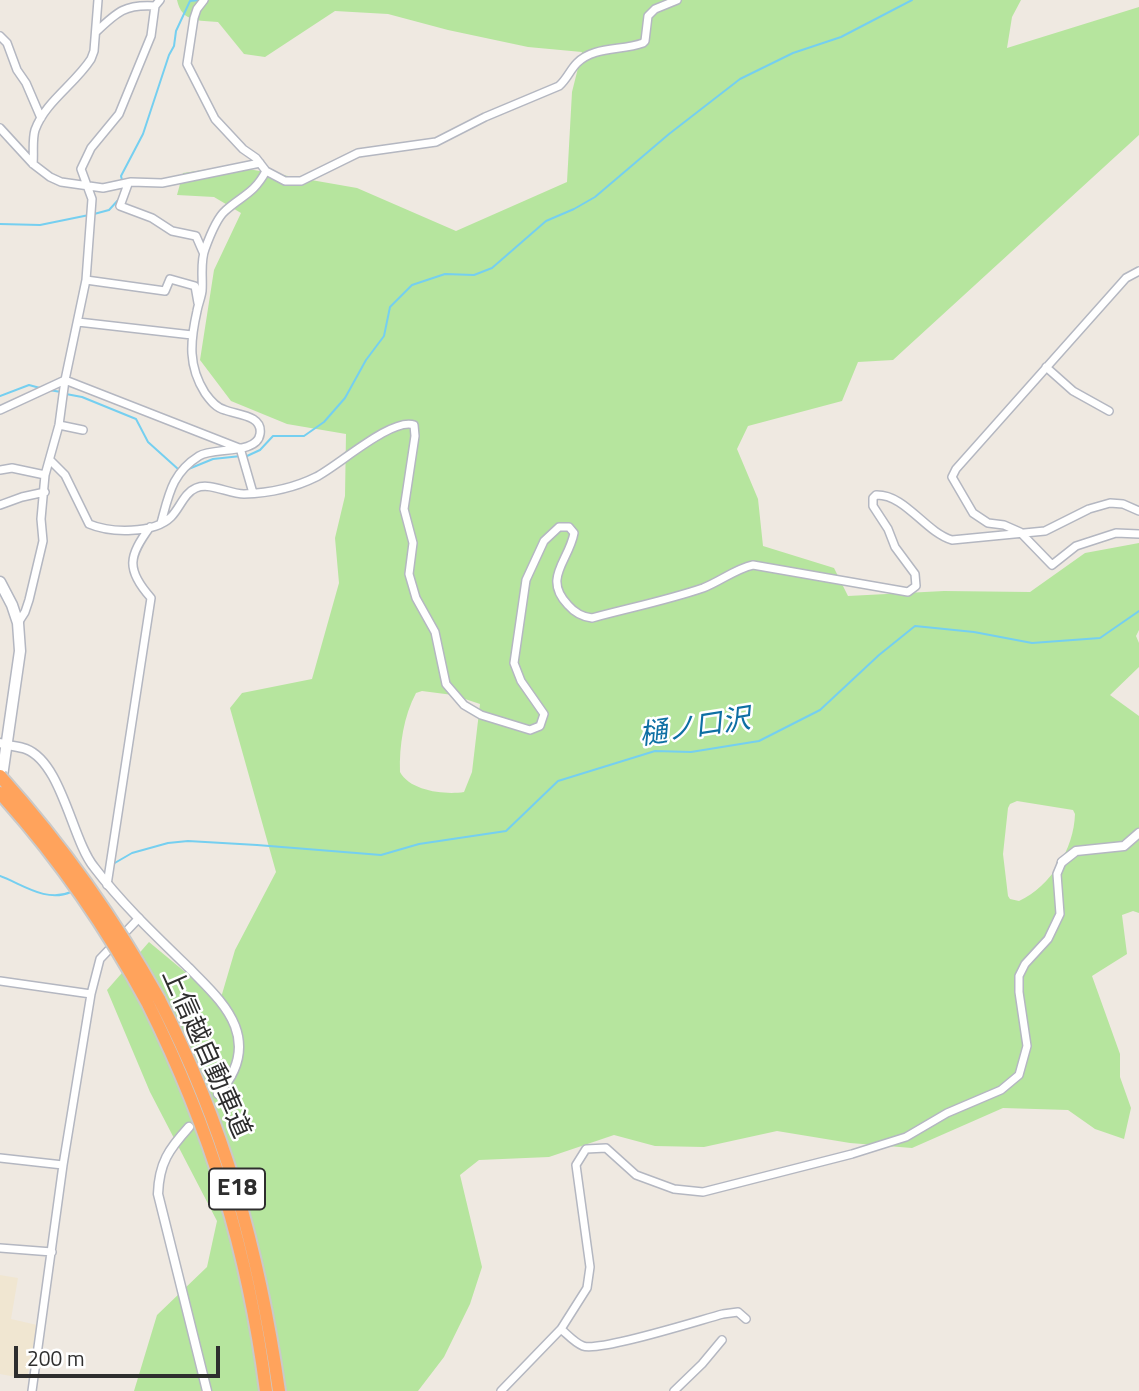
<!DOCTYPE html>
<meta charset="utf-8">
<style>
body{margin:0}
#map{position:relative;width:1139px;height:1391px;overflow:hidden;background:#efe9e1;font-family:"Titillium Web",sans-serif}
canvas{display:block}
.scale{position:absolute;left:14px;top:1346px;width:206px;height:32px;box-sizing:border-box;border:4px solid #2e2e2e;border-top:0;padding-left:9px;font-size:21px;line-height:24px;white-space:nowrap;color:#2e2e2e;-webkit-text-stroke:5px #fff;paint-order:stroke}
</style>
<div id="map">
<canvas width="1139" height="1391"></canvas>
<div class="scale">200 m</div>
</div>
<script>
const g = document.querySelector('canvas').getContext('2d');
g.lineJoin = 'round';
function fillPath(path, color) {
  g.fillStyle = color;
  g.fill(path, 'evenodd');
}
function stroke(path, color, width, dash) {
  g.strokeStyle = color;
  g.lineWidth = width;
  g.lineCap = dash ? 'butt' : 'round';
  g.setLineDash(dash || []);
  g.stroke(path);
}
function drawText(font, color, halo, rows, align = 'center') {
  g.font = font + ' "Titillium Web","Noto Sans JP",sans-serif';
  g.lineWidth = 5;
  g.setLineDash([]);
  g.textBaseline = 'middle';
  g.strokeStyle = halo;
  g.fillStyle = color;
  for (const [text, x, y, turn = 0] of rows) {
    g.save();
    g.translate(x, y);
    g.rotate((+turn || 0) * Math.PI / 180);
    g.textAlign = isNaN(turn) ? turn : align;
    if (halo) g.strokeText(text, 0, 0);
    g.fillText(text, 0, 0);
    g.restore();
  }
}
const education = new Path2D(`
 M0,1275L18,1278L11,1319L37,1325L27,1379L0,1374Z`);
const green = new Path2D(`
 M177,0H1021L1012,17L1007,48L1139,7V135L893,360L858,362L842,401L748,426L737,449L758,499L763,546L834,568L848,596L944,591L1030,592L1085,553L1139,543V630L1136,636L1139,643V667L1110,695L1139,716V913L1133,911L1122,915L1127,954L1092,976L1120,1054V1077L1131,1108L1124,1139L1095,1129L1068,1110L1003,1108L912,1148L850,1143L777,1131L704,1147L655,1146L614,1135L549,1157L479,1160L460,1175L482,1267L470,1304L444,1357L418,1391H134L157,1315L207,1267L217,1221L150,1092L107,990L149,942L220,1001L235,950L276,872L230,708L242,693L312,679L339,583L335,538L345,496L346,434L287,424L231,401L200,360L214,270L241,213L214,197L177,195L183,173L231,166L357,188L456,231L567,182L572,92L582,52L528,47L448,30L388,14L335,11L265,57L244,54L218,22C199,20 182,23 177,0ZM422,691L453,695L480,704L472,772L464,792C445,795 410,791 400,772C399,746 404,715 416,693ZM1017,801L1073,810L1075,814C1074,849 1051,886 1019,901L1010,899L1008,896L1003,854L1008,808L1010,804Z`);
const stream = new Path2D(`
 M122,180L121,176L143,134L169,55L174,46L176,31L190,1L201,0
 M94,214L109,210L120,198
 M0,224L40,225L89,215
 M49,390L61,392
 M66,394L82,397L136,419L148,442L178,469
 M0,396L29,385L40,388
 M247,456L260,450L273,436H304L324,422L345,398L366,360L384,336L390,307L412,285L445,274L474,275L492,268L546,221L574,209L595,197L669,134L740,79L793,53L841,37L912,0
 M186,470L213,459L241,456
 M113,864L132,853L168,843L188,841L257,845L381,855L419,844L506,831L558,781L655,751L691,752L759,741L820,710L879,655L915,626L974,632L1032,643L1100,638L1139,611
 M0,876C22,884 46,903 71,892`);
const minor = new Path2D(`
 M204,0L197,9L194,18L187,64L215,119L243,149L256,158L266,171L285,181H301L358,153L436,142L485,117L559,86C567,79 570,70 577,63C594,46 621,51 643,43L645,41L648,16L655,9L677,0
 M96,32C117,12 125,4 155,6
 M0,36L7,43L17,70L26,83L41,118
 M0,128L33,164L50,177L61,182L103,188L131,182L162,183L260,163
 M33,164C34,153 32,140 35,130C45,102 75,84 91,59L94,51L98,0
 M128,184L120,206L152,218L172,231L196,236L203,252
 M1139,271L1126,278L956,469L952,477L973,513L988,523L1004,525L1020,532L1052,565L1076,546L1116,533L1139,534
 M86,280L165,291L170,279L195,286L198,303
 M78,322L192,335
 M1046,367L1073,391L1109,411
 M0,410L65,380L239,448
 M59,425L83,430
 M240,448L253,493
 M51,461L65,475L89,524C110,533 154,534 171,517C180,508 184,493 196,488C210,482 229,494 244,494C269,493 294,488 316,477C338,466 392,417 414,425L415,436L404,509L413,543L409,574L416,598L435,632L446,684L464,705L481,715L530,730L540,726L544,714L521,681L514,663L526,580L544,541L559,527H569L574,533C569,561 542,578 568,605C574,612 583,617 592,618C629,608 668,600 703,588C721,581 735,569 753,565L908,592L916,586L915,574L895,547L888,529L873,506V498L876,495C905,494 925,532 952,540L1045,531L1089,509L1110,503L1123,504L1139,511
 M0,470L12,468L45,475
 M0,505L22,497L45,492
 M161,523C169,494 172,473 199,456C213,447 257,455 260,434C263,415 237,415 225,410C216,408 210,400 205,393C188,366 190,342 197,311C198,305 201,298 202,291C203,277 200,262 205,249C209,238 216,219 225,211C241,196 254,194 266,171
 M18,623L25,612L29,600L43,541L41,519L45,475L59,425L65,380L86,280L92,199L81,169L91,148L119,114L151,36L155,6L160,0
 M107,885L151,598C125,569 129,556 150,527
 M0,981L91,994
 M0,1158L63,1165
 M0,1248L52,1252
 M561,1329C568,1335 575,1343 583,1346C600,1352 700,1320 723,1314L738,1312L746,1319
 M32,1391L63,1165L91,994L100,959L139,918
 M501,1391L561,1329L587,1288L590,1267L576,1165L586,1149L606,1148L636,1175L674,1189L703,1192L852,1154L906,1137L947,1113L1001,1090L1019,1075L1027,1046L1019,992V976L1025,964L1048,939L1060,914L1057,874L1062,862
 M674,1391L702,1364L722,1340`);
const tertiary = new Path2D(`
 M0,743C8,746 18,746 26,749C62,763 72,840 94,867C122,904 156,936 189,968C205,985 226,1003 235,1026C245,1052 235,1075 218,1094
 M1062,862L1076,851L1124,846L1139,833
 M189,1127C169,1149 159,1163 158,1194L207,1391`);
const secondary = new Path2D(`
 M0,582L12,605L18,623L20,651L0,790`);
const motorway = new Path2D(`
 M159,999C224,1124 259,1251 279,1391
 M148,1004C211,1130 248,1252 266,1391`);
const motorwayBridge = new Path2D(`
 M0,776C62,845 114,918 159,999
 M0,793C58,857 107,928 148,1004`);
const shields = [
 [237,1189,56]
];
const shieldNames = [
 ["E18",237,1189]
];
const streetNames = [
 ["上信越自動車道",205,1054,66]
];
const waterNames = [
 ["樋ノ口沢",695,729,-9]
];
fillPath(education, '#f0e6d1');
fillPath(green, '#b6e59e');
stroke(stream, '#75cff0', 2);
stroke(minor, '#b4b7c1', 10);
stroke(tertiary, '#b4b7c1', 11);
stroke(secondary, '#b4b7c1', 13);
stroke(motorway, '#c9c9c9', 16);
stroke(minor, '#fff', 7);
stroke(tertiary, '#fff', 8);
stroke(secondary, '#fff', 10);
stroke(motorway, '#ffa35c', 12);
stroke(motorwayBridge, '#c9c9c9', 16, []);
stroke(motorwayBridge, '#ffa35c', 12);
for (const [x, y, w] of shields) {
  const box = new Path2D();
  box.roundRect(x - w / 2, y - 20.5, w, 41, 5);
  g.fillStyle = '#fff';
  g.fill(box);
  stroke(box, '#2e2e2e', 2);
}
drawText('bold 24px', '#2e2e2e', null, shieldNames);
drawText('26px', '#2e2e2e', '#fff', streetNames);
drawText('italic 28px', '#0d6fa3', '#fff', waterNames);
</script>
